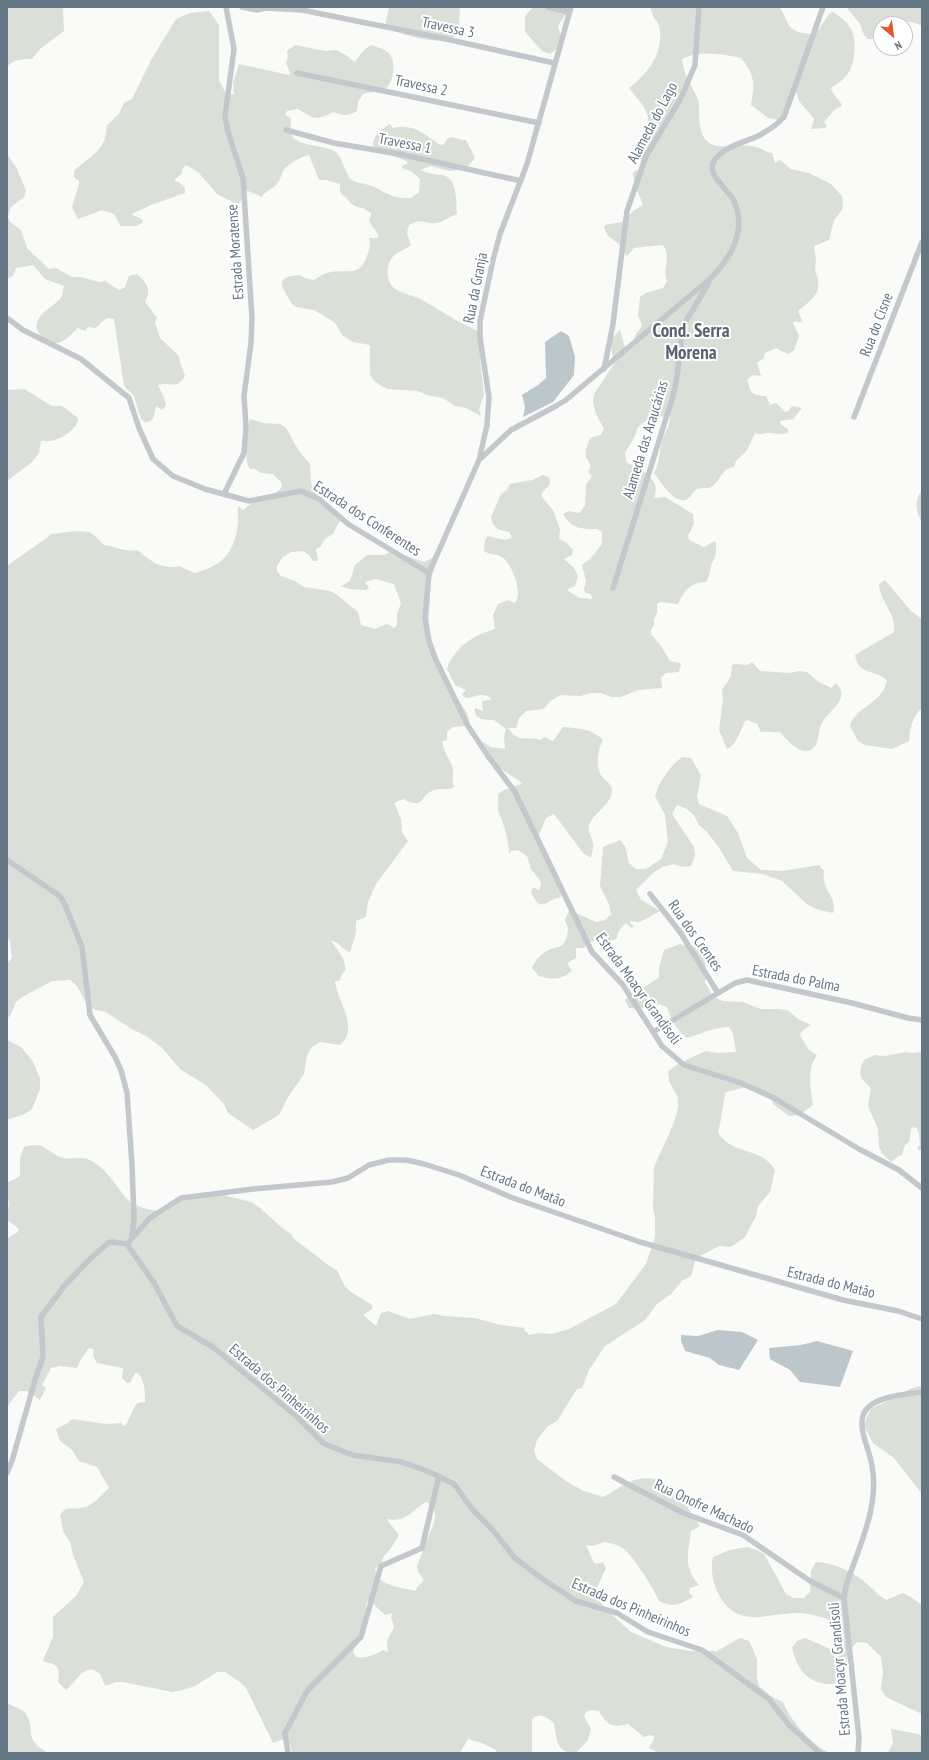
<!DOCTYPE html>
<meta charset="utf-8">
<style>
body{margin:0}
#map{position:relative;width:929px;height:1760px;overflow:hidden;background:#fafaf8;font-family:"PT Sans Narrow",sans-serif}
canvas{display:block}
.frame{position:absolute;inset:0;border:8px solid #657683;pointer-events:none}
.north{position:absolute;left:873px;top:16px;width:40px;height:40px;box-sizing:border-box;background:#fff;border:1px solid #c1c8cd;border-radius:50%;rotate:151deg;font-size:11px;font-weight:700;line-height:16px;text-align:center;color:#657683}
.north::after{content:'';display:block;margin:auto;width:14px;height:18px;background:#e4572e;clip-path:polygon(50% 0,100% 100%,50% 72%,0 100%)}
</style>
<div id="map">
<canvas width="929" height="1760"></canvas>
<div class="frame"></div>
<div class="north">N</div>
</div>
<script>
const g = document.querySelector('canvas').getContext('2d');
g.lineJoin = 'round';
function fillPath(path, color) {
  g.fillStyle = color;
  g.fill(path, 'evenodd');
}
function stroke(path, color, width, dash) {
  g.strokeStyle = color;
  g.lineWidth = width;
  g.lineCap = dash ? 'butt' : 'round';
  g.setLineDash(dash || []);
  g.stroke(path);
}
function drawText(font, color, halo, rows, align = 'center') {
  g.font = font + ' "PT Sans Narrow",sans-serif';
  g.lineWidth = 4;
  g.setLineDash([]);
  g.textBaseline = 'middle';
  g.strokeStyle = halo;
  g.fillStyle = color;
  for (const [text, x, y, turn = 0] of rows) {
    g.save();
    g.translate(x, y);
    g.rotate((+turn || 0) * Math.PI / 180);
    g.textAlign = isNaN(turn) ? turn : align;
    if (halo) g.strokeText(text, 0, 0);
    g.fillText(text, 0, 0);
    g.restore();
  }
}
const green = new Path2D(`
 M7,7H63L64,31L40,49L32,59C22,59 14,59 7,67Z
 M389,7H460C459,15 461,31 454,37C443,47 396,34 385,26Z
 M533,7H571L558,26L561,36L558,42L557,49L550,54L542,51L525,32V16Z
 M650,7H779C785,13 787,27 794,30C801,34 808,33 815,35L829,14L833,12C840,17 847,21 851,29C857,39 855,62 849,72C844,79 838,84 831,88C833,96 840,99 842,106L834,110L824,122L827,126L825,128L811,129L814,119L799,101L796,92L785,118L782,121L768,118L751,105C755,84 755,75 741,58C723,54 699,50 682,59C684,78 692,84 698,100C700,105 698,122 701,130C707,155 733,143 751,146C759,146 764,152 772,153L775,163L780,160L791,169L809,173L831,184L842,196L843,203L842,210L834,220L829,240L814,246L816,260L815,270L818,279V289L816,294L810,301L798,311L803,323L795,321L793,323L799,336L794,350L788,354L776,348L765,353L764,358L757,363L761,376L753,375L747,380C751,392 751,396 766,396L770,405L776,403L785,412L789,411L792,406L802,408L793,419L780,421L781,425L788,429V433C781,435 778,433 771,433C764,432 763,436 755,433L747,450L736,461L734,467C722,469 722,477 714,485C710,490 703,487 697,489C692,491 693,495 689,498C676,508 660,481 654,473C660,463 659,452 662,441C666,429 670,428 670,414L644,422L638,427L635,436L625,453L626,462C641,470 662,478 654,498L665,497L693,514L694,524L688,536L689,540L704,547L715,541C718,555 715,555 711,566C710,572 709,576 706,582C689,583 685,590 678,604L661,602L657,604V613L654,619V625L651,630V634L661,646L670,661L679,663L681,664L679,672L666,673L661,678L662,688L638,690L621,697H611L601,693H590L581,696L561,695L552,700L543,709L526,711L519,718L516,728H508C520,745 527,735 541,740L544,737L553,741L563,727C578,728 592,729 603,740C598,749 594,768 603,778C607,782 613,785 612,792C610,806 594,812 589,825C587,831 592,837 593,843C594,847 592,853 591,858L583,853L554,814L546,818L539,835L560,888L561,897C544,901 541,914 531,892L533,887L538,890L540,889L541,882L531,869L527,856L518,850L511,851L509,854C509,841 504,825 499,813C497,808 499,800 498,794L504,790L522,784C519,779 505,773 499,767C493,760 488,751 483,743V742L491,747L505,749L504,737L506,729L494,720C485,720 473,720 475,708L483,711L482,701L490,700L491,698C482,691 474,698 465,698L462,694L466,690L455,685L447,669C454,647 474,635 495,629L493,615L498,604L508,600L515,603C524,594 511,562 502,557C496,554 490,555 484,551L485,540L488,536L504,540L512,538L509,532C499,530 493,529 491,517L501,494L507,490L510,484L532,480L543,475L550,478V484L542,493L541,496L553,510L560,529L559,539L567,543L573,550L572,555L564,559L574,568L578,576L575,586L568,589V591L580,598L592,599L591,594L586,593L584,590L586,581L582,565L590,559L602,544V532L597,529C582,529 571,529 563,514L568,511L580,513L585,505L586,485L592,476L588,472L591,466C583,454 585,451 590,438L601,435L604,429L596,414L593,402L594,394L614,364L610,340L620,330L625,347L631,345L636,334L642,326L638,315L640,297L646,293L663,288L667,281C662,268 671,260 664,246L661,245L634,248L627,256L619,244L608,236L604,228L605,225L622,222L633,211L643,205L634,182L633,173L635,171L642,169L639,147L647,130L648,117L644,107L629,88C648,74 667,49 658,23C658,21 654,19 653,16C652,13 651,10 650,7Z
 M846,7H922V26C910,18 894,24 881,24V35L878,39H868L864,35L860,24Z
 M209,11L219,25V80L226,94H234L233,83L239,64L289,75L290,73L286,63L288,57L287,52L289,49L296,45L325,51L337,50L349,57L354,62C360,56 364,48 372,45C376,47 382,48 386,51C397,58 395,80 386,88C380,94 370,91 363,94L358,102L357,111C348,116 343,116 334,112C316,121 314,119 298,109L287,111L285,114L291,119C291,124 290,130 292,135C295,146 324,145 334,151C342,156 344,169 349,177C354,184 361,182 368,185C383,189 391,200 409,198C413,198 415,194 419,193L420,179L412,172L402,168V166L408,163L406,161L373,148C372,136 381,129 390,124L393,128C412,123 425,134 440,145L444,144L447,139L452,137L462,140H466L475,158L466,169L450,171L430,166L421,170C426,173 436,175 442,175C458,177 456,202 457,214C451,216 443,222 437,223C425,225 423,217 409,225L407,233L411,245C403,252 393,251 389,264C386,271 388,283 394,288C402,294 413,295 422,300C440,310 457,322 476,330L480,333L481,339L480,359L484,394L479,409L481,416L466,408L455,406L443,398L431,396L417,391L388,389L383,387L374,381L370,374V345L353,342L342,335L336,324L331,320L314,310L296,307L292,304L282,287V282L284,279L290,276L299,275C320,286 314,275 331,272C348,269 360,277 367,256C370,249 371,246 369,238H377L379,236L369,221L371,216V213L363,208C351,208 349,199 340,192V184L326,180H319L309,155C303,156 287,164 283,171C281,176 280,180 276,185C272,189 264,192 262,197L248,191H245L239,205L217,194L198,172L186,165L183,168L181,174L174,180C180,183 186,186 185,193L151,205L132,214L134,216L141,218L140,219L143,220L142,223L136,226H121L114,214L102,210L78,219L72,207L79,184V181L74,177V171C83,162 99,153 104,141C106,136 106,130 107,125L119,114L124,103L132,99L151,60L176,19L190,13Z
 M7,154L17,169L26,191L24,197L11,207L8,217L10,222L21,230L27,248L49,269L56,268L72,277H80L99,282L105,281L119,290L125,287L129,276L137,274C147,283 152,290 145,302L157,318L155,322L160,338L179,356L180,362L185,376C176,391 171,381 158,385L164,398L166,406L162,410L156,406L153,419L146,423L141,419L134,396L124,386L114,319C105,316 101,323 96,328L88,327L85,331L78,328C72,333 66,341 58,343C48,345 34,334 37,323C40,311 52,308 60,299C63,295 63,289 64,286L45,279L33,265L16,268L13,276L7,279Z
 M24,389L52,406H62L78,418C79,428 60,440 50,441C46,442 44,440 41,441L39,453L32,462L7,481V390Z
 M250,419L263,423L280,424L286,428L299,451L310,464L311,483L313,489L324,503L343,519L339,522L333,534L325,539L321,546L316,549L318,558L317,561H313L309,555L303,551L291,552L282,558L277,566V571L281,576L295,581L304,587L330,591L336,594L358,612L361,625L375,629L387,624L394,628L397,625V614L401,603L394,584L375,579L365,582L369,588L366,590L349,589L341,586L350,581L355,565L367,555H384L392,551L424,562L432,558L442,543L431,579L428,627L441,675L466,711L469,720L467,726L453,727L447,732V740L442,741C443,751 450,759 453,768C454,775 451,781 454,787C447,791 439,787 432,791C419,796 426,810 403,799L394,803L401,819L402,832L408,841L376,884L368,902L366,917L356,921V933L350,952C342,950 339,941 331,941L343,958L346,970L342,974L340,980L335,982C338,1003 360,1028 340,1045L321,1042L312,1047L307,1055L304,1074L288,1097L279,1115L253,1130L228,1113L224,1104L206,1085L181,1070L162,1048L148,1037L130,1028L106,1012L96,1010L87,1005L77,986L70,980L52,981L24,996L16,1002L11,1014L7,1019V963L12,958L10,941L7,937V566L52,534L76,531L89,532L94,535L104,545C115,546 128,553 138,550C148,560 164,571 179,566L194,573C222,566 233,555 238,525C239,519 237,513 238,506L243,510L258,499L277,492L282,487L281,482L273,474L261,473L255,469H250C243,458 247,431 250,419Z
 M922,490V522C915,509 914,502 922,490Z
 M885,580L911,611L922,619V708C912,717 910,728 909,741L892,749L865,745L858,741L850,726C856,706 884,703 887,680C874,669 859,676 855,655L894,632C897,614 880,602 879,584Z
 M752,662L760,671L790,673L799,671L807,672L817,681L831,688L836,683C852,699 827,711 821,725C818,733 819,750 807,751C797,752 786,739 780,732C773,733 768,731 761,732L757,724L747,720L745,721C741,730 737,744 727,749L719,730L723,699L722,690L731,676L732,665L735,664L748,665Z
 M682,757L691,758L701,775L697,796L699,804L727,816L738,833L747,858L761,870L783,871L819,865L824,871C824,874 823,879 824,881C827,894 837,899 833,913L819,910L808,905L782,881L763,874L733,871L718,846L706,831L699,825L694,815L687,809L677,805L672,814L694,847L695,856L691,866L682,867L673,864L663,867L654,872L636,890L641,900L660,911L640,922L631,921L630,923L634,926L631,928L626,923C622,927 617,931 617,938L614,940L592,941L583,948H576V958L567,963L572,971C561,980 552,980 539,976L532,968C538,954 547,949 562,946L567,938L568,928L565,920L569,910L596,922L605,920L611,914L609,904L600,886L603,847L620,840L625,846L629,863L636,869H646L661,859L668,842L665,815L655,796C659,782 670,766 682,757Z
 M680,944L689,947L698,946C704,958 709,969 705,982L713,997L723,1001L743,1002L761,1009H780L789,1011L798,1019L811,1025L802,1031L800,1035L809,1050L817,1055C806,1071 811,1088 813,1105L799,1115L789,1116L774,1105L769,1095L752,1087L743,1088L726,1092C722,1105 722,1119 718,1132C730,1155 763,1147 775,1170L770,1192L758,1206L756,1216L745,1237L731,1247L719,1246L696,1258L691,1276L683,1280L671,1294L657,1304L645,1320L605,1346L589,1370L582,1388L577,1389L557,1421L548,1426L537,1440L534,1450L537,1459L567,1482L584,1491L603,1497C612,1493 620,1486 629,1482C666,1467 683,1501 700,1526L691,1531C688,1554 683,1566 699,1585L690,1588L689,1593L693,1597C678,1605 674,1608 659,1601C654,1588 634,1558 624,1549C619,1545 611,1543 604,1542L593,1546L586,1545L594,1563L598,1564L603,1562L606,1568L596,1590L597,1598L611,1614L631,1632L666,1647L690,1651H717L740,1638L749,1641L757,1659V1677L759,1686L772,1697L783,1702C789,1718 805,1736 819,1747C822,1749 826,1751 830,1753H659L649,1748L655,1737L651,1735L644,1737L628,1724C611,1728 607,1725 599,1711L591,1710L586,1712L584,1716L591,1729L588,1740L576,1753C556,1753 557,1740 554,1723C546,1717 540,1712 532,1719V1753H497L496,1750L482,1743L468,1739L460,1753H292L290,1744L283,1739L273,1743L246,1688L240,1682L225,1672H217L195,1686L183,1690L172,1692L123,1682H116L106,1686C102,1682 103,1678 100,1674C85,1660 76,1683 66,1690L58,1682C60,1669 59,1664 45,1662L43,1660L53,1637V1617L76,1596L84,1582L73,1555L70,1542L63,1531L60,1515C67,1505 71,1510 80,1508C95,1506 98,1497 109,1488L97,1467L79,1461L72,1450L60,1441L56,1429L68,1423L72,1419L106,1424L121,1423L124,1426L126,1425L135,1406L138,1403L145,1402C145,1393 145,1379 137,1373H135L130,1383H127L122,1378L123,1368L97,1363L93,1356L94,1349L89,1348L81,1359L77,1368L60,1366L51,1368L42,1385L46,1388L40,1400L27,1391H19L7,1407V1238L18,1232L19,1229L7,1220L9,1202L7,1198V1183L20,1176V1157L24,1147C43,1141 45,1150 60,1157C71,1161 80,1155 90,1160C104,1167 113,1181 122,1193C125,1196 127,1199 130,1202C141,1209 153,1210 165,1212L168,1207L181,1198L223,1195L251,1202L259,1207L280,1226L292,1235L293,1238L328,1265L337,1270L344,1285L351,1292L372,1305V1309L363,1315L376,1326L381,1313L388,1311L410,1319L434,1314L445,1316L475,1318L501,1325L525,1328L524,1330L528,1333V1335L540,1333L552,1334L569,1329L616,1304L646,1264L655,1237V1218L653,1209L654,1167L673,1125L678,1108V1098L669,1081L668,1072L675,1066L690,1058L706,1051L717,1053L736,1052L733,1034L729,1027C714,1027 701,1034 687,1038C676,1030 671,1019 667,1007L659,1004C649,1009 640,1009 629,1008L625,1000C635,991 648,986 659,977V968L664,950ZM426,1502C445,1511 429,1532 425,1545C422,1552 420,1559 417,1566L418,1572L424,1580L417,1587L416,1591C404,1588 376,1586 375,1569L381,1563L384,1556L391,1548L399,1535C395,1528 390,1526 387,1519C407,1523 411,1510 426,1502ZM367,1601H370L385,1615L393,1613L391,1617L394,1627L387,1641L388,1652L383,1650C374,1655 366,1659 356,1657L353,1652L363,1623Z
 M7,1040L21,1047L32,1060L40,1078V1089L32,1109L25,1114L7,1120Z
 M906,1052L911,1053L922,1052V1150H918L917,1148L920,1145L919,1133L917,1128L914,1127L911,1129L909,1142L905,1145L902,1155L897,1157L891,1162L882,1153L879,1147L878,1129L868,1106L871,1088L862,1079L860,1074L861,1067L864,1060L875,1055L885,1056Z
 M919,1386L922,1388V1494L894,1458L873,1443L864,1426L867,1417L871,1409L910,1389Z
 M747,1547L757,1550L764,1554L786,1594L794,1598H804L810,1592L811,1571L816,1562C833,1562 852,1572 865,1582C872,1588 878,1595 886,1600L903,1593L911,1597L922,1605V1714L886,1697L881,1689L883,1672L881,1657L867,1643L857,1642C855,1645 852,1647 851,1649C847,1655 847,1661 846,1667C843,1685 827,1688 813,1680C801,1674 795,1661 792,1648L797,1641L805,1638L830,1649L839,1651L844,1645C843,1639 842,1632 838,1627C834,1621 827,1618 820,1617C813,1615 806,1613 799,1613C768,1612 739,1631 719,1595C713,1584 710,1569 713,1557L730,1550Z
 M7,1703C12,1706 23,1709 26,1714C37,1731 21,1737 48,1753H7Z
 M891,1729L918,1734L922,1736V1753H888L893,1743Z`);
const water = new Path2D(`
 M561,331L569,336L575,357L574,375L553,402L523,417L525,407L522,395L538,385L546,378L545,342Z
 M718,1330L742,1332L758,1340L739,1370L719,1365L710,1358L685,1351L681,1341V1335L698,1336Z
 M817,1341L853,1351L840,1387L800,1382L790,1370L770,1359L769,1348L801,1345Z`);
const minor = new Path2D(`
 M242,7L257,10L266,8L302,10L446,39L554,63
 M548,7L569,12
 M571,7L527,164L500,234L493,260L480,321V338L489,397L487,425L479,460L429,573L425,618L429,641L435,658L468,726L488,756L515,792L592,952L623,985L662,1046L684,1065L741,1083L774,1098L859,1149L899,1170L922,1188
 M297,73L539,123
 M286,130L334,143L404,155L521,181
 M7,318L23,330L81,359L129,398L139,428L153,459L173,476L205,489L249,501L301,491L319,499L348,524L429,573
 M604,369L613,324L627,211L646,156L681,98L695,65L699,7
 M854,417L922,242
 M479,460L511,430L556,406L566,400L711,278C731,258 747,230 734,201C729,191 707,174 713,163C722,146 744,143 760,135C769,130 777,125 784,117L823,7
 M224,494L244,453L246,427L244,396L251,343L252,318L243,178L228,132L225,116L234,49L226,7
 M613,588L673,396L677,377L682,333L685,323L709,282
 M7,860L60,896L65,905L82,947L90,1015L115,1057L121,1070L127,1093L132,1165L134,1218L132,1237
 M650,894L680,932L718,993
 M653,1032L735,983L747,980L852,1003L908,1018L922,1020
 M127,1244L154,1283L177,1326L213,1347L296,1416L323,1443L352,1455L402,1462L432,1473L454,1484L472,1509L491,1528L515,1558L541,1578L576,1601L617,1613L648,1632L702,1650L769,1699L789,1725L820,1753
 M127,1244L150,1218L181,1198L253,1189L332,1182L348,1178L369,1165L389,1160H406L424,1164L459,1175L513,1198L640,1242L843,1300L898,1311L922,1319
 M7,1473L12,1461L35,1380L43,1357L41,1317L65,1285L89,1260L108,1243L112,1242L127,1244
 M614,1477L683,1513L743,1535L810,1581L844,1598
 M288,1753L285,1733L307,1691L361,1637L381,1566L422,1548L439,1476
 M858,1753L859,1738L844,1598L846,1586C858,1548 880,1507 872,1466C870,1450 857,1429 864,1413C872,1396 906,1394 922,1392`);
const streetNames = [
 ["Travessa 3",448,28,12],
 ["Travessa 2",421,86,12],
 ["Alameda do Lago",653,123,-62],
 ["Travessa 1",405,144,11],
 ["Estrada Moratense",236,252,-94],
 ["Rua da Granja",476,288,-79],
 ["Rua do Cisne",877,325,-69],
 ["Alameda das Araucárias",646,440,-73],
 ["Estrada dos Conferentes",367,519,33],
 ["Rua dos Crentes",695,936,55],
 ["Estrada do Palma",796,979,11],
 ["Estrada Moacyr Grandisoli",638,989,54],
 ["Estrada do Matão",523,1187,21],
 ["Estrada do Matão",831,1283,14],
 ["Estrada dos Pinheirinhos",279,1389,41],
 ["Rua Onofre Machado",704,1507,25],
 ["Estrada dos Pinheirinhos",631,1608,23],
 ["Estrada Moacyr Grandisoli",840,1669,-95]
];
const districtNames = [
 ["Cond. Serra",691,332],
 ["Morena",691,354]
];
fillPath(green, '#dadfd7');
fillPath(water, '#bbc7cb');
stroke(minor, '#c3c8cc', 5.5);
drawText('15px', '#657683', '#fff', streetNames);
drawText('bold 19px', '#57646e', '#fff', districtNames);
</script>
